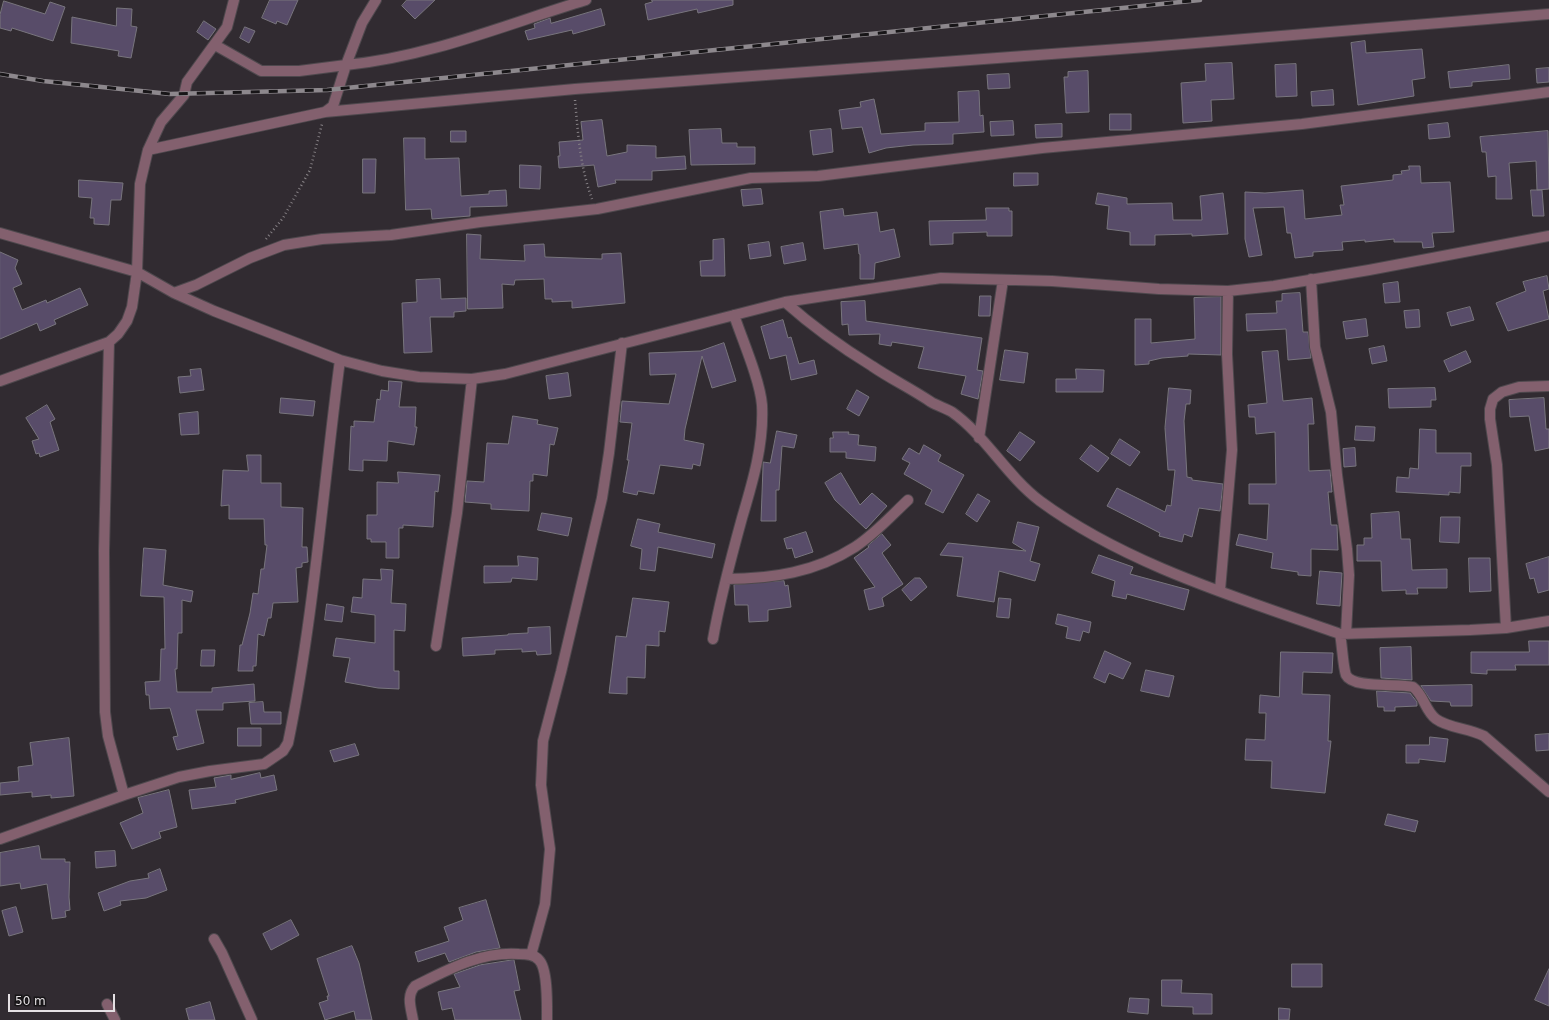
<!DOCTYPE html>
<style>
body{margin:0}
#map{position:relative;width:1549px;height:1020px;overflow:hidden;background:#312b31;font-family:"DejaVu Sans",sans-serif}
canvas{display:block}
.scale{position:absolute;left:8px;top:994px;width:107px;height:18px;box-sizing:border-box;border:2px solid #e4e0e3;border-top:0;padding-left:5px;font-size:12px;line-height:14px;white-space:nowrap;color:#e4e0e3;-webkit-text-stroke:3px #171517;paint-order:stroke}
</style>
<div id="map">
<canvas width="1549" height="1020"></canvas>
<div class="scale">50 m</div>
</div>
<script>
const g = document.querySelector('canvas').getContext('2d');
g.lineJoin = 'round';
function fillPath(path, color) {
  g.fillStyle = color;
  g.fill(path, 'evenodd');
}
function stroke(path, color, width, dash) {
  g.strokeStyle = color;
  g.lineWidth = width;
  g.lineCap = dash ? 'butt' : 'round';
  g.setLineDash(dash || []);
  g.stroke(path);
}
const building = new Path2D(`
 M270,0H298L287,25L277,21L276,24L262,18Z
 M407,0H435L415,19L402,6Z
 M652,0H733V5L698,13L697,9L648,20L645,4L652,2Z
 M4,1L45,14L50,2L65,7L53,41L12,28L11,31L0,28V15Z
 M117,8L132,9L131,26L137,27L131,58L118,56L119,51L71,43L72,17L116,26Z
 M601,9L605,25L573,34L572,30L528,40L525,31L535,28L534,24L550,18L551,23Z
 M204,21L216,29L208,40L197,32Z
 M245,27L255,31L249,43L240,38Z
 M1365,41L1366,53L1422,49L1425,78L1412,80L1414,96L1358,105L1351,43Z
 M1232,63L1234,99L1211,100L1212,121L1183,123L1181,83L1206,81L1205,64Z
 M1296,64L1297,96L1276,97L1275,65Z
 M1509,65L1510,79L1472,82V86L1450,88L1448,72Z
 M1549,68V82L1537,83L1536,69Z
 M1088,71L1089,112L1066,113L1064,77H1068V72Z
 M1009,74L1010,88L988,89L987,75Z
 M1333,90L1334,105L1312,106L1311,92Z
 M979,91L980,116L983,115L984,132L953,134V144L913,145L886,148L869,153L862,127L842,129L839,110L861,107L860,102L874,99L881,134L925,131V123L959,122L958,92Z
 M1110,114H1131V130H1110Z
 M602,120L607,156L627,152V145L656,146V158L685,156L686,169L652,171V180H615L616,183L598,187L594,165L559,168L558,156H560L559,142L583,140L581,122Z
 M1013,121L1014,135L991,136L990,122Z
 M1448,123L1450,137L1429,139L1428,125Z
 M1062,124V137L1036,138L1035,125Z
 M721,129L722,143H737V147H755V164L691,165L689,130Z
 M831,129L833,152L813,155L810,131Z
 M451,131H466V142H451Z
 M1548,131L1549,189L1537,190L1536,161L1509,163L1512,199H1496V176L1488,177L1486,152H1482L1480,137Z
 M404,138H425V159L459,158L461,196L489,194V191L506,190L507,206L470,207V216L432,219L431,209L406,210Z
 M363,159H376L375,193H363Z
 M520,165L541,166L540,189L520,188Z
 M1409,166H1420L1421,183L1450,182L1454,232L1432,233L1434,247L1423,248L1422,242H1394V239L1365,242V240L1342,242L1343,250L1313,252V256L1295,258L1291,233H1287L1284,207L1253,208L1262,255L1249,257L1245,239V192L1265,193L1303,190L1305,219L1342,215L1340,205H1344L1341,186L1393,180V175L1402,174L1401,171L1409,170Z
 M1014,173H1038V185L1014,186Z
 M79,180L123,183L121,200H111L109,225L94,224V218H90L92,198L79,197Z
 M761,189L763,204L743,206L741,190Z
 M1531,190H1542L1544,216H1533Z
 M1098,193L1127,198V204L1172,203L1173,220H1202L1200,196L1223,193L1228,234L1192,236V234L1155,235V245H1130V232L1107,229L1109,206L1096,204Z
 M986,208H1009V211H1012V236H987V232L953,233V244L930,245L929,221L986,220Z
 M843,209L844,216L877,212L880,232L894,229L900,257L875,263L874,279H860V254H859L858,244L824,249L820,212Z
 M467,234L481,235L480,259L525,261L524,245L544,244L545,257L602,259V254L621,253L625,303L572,308V301L552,302V299H545L544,279L515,280L514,285L502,284L503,308L468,309Z
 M724,239L725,276H701L700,261L713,260V240Z
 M769,242L771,256L750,259L748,245Z
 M803,243L806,260L784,264L781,247Z
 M0,252L18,260L15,268L22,284L13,288L22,310L46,300L47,303L80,288L88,305L54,320L56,324L40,331L37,323L0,339Z
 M1547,276L1549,289L1543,291L1549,319L1508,331L1496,303L1526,291L1523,282Z
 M440,279L441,299L466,298V311L454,312V317H430L432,352L404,353L402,303L417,302L416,280Z
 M1398,282L1400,302L1385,303L1383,284Z
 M1300,293L1303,332H1308L1311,358L1288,360L1286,329L1247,331L1246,314L1277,313L1276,301H1282V294Z
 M980,296H991L990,316H979Z
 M1221,297V355L1188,354V356L1162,358L1149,361V364L1135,365V319H1151V343L1195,339L1194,298Z
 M865,301L866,321L982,338L977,370L983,371L978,399L961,394L966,376L918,368L924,347L892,342L891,346L879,344L880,334L849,335L848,324L842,325L841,302Z
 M1470,307L1474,320L1451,326L1447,313Z
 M1419,310L1420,327L1406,328L1404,311Z
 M1366,319L1368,336L1346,339L1343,322Z
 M783,320L788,338L791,337L799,364L814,360L817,374L791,380L786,355L770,359L761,327Z
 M724,343L736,381L712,388L702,356L685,429L684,440L704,444L700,466L693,464L692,469L660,465L654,494L638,491L637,495L623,492L629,460H627L632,423L620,422L622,401L669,404L676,374L650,375L649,353L700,351Z
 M1384,346L1387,361L1372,364L1369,349Z
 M1005,350L1028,353L1024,383L1000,380Z
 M1278,351L1283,401L1312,398L1314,424H1308L1309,471L1330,470L1332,492H1328L1331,525H1337L1338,550L1311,549V576L1298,575V572L1271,568L1273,553L1236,545L1239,534L1267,540L1269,504H1249V484H1276L1275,432L1256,434L1255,417H1249L1248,405L1267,403L1262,352Z
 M1466,351L1471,362L1449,372L1444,361Z
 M201,369L204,390L180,393L178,377L191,376L190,370Z
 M1076,369L1104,370L1103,392H1056V379H1076Z
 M568,373L571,396L549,399L546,376Z
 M389,381L402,382L399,407H416L415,427H417L414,445L388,441L387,461L363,460V471L349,470L351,426L354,427V421L374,422L377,399L380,400L381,390L388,391Z
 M1169,388L1191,390L1190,404H1186L1184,421L1187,477L1192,478V480L1223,484L1220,511L1199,508L1192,537L1184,534L1182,542L1159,536L1160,533L1107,506L1117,488L1165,512L1167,505L1171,506L1175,470H1168L1165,428Z
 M1435,388L1436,400H1431V407L1389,408L1388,389Z
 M857,390L869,397L859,416L847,409Z
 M281,398L315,401L313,416L280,413Z
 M1544,398L1546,429H1549V448L1535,451L1529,416L1510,417L1509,400Z
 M47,405L55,419L50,422L59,450L40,457L39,453L36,454L32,441L39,439L26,418Z
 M198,412L199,434L181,435L179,414Z
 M513,416L538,420L537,424L558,428L554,445L550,444L547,476L533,474V481H530L529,511L491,509V504L465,502L467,481L484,482L487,443L508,444Z
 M1356,426L1375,427L1374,441L1355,440Z
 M1420,429L1436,430V453H1471V466H1461L1460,493L1449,492V495L1396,492L1397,477L1409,478L1410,468L1418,469Z
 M777,431L797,435L794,448L782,446L779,490H776V521H761L763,467V462L770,463Z
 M833,432H849L848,434L859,435L858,445L876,447L875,461L846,458V452H830V438H833Z
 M1020,432L1035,442L1020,461L1007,451Z
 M1120,439L1140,452L1130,466L1111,454Z
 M924,445L941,455L938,461L964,475L943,513L925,504L932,490L904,474L910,463L902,459L909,448L919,454Z
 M1091,445L1109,458L1098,472L1080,459Z
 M1355,448L1356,466L1344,467L1343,449Z
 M247,455H261V483H281V507L303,508L302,547H307L308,562L302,563V567L296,568L298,602L273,603L271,618H268L264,636L258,634L256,666H253V671H238L240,645H242L250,613L253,593L258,594L261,569H264L267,545H265L264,519H229V505L221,506L223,470L248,471Z
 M398,472L440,475L438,492L435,491L433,527L403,525V528H399V558H386V542H371V539H367V515H377V482L398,483Z
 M841,473L860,505L872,493L887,506L866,529L835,500L825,483Z
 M978,494L990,501L977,522L966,514Z
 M1399,512L1401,539H1410L1412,570L1447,569V588H1417L1418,594H1406V590L1382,591L1381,561H1357V545H1364V538H1372L1371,514Z
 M542,513L572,518L568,536L538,530Z
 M1441,517H1460L1459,543L1440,542Z
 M638,519L660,524L658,532L715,544L712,558L658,547L655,571L640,569L642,549L631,546Z
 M1018,522L1039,527L1030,561L1040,564L1035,581L999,571L994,602L957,596L963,557L940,555L948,543L1026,551L1013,543Z
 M806,532L813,552L795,558L792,548L787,549L784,539Z
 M882,534L891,545L882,553L903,584L882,598L884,606L869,610L864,590L875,587L854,558L869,547L868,546Z
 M144,548L166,550L163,585L193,591L191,602L182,600V633H178L177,669H175L177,692H212V688L254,684L255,701L223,703V710H196L204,743L177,750L173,737L178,736L170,708L150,709L149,695H146L145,682L160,681L161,649H165L164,597L141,596Z
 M1099,555L1133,567L1130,574L1189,590L1184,610L1127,594L1126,599L1112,596L1115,581L1092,573Z
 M518,556L538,558L537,580L512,578L511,582L484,583V566H518Z
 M1549,557V590L1538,593L1534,578L1530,579L1526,564Z
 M1469,558H1490L1491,591L1470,592Z
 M381,569L393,570L391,603L406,604L405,631L394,630V671H399V689L378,688L345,682L350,658L333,656L336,638L375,643V615L351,612L353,597L362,598L363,579L381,580Z
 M1320,571L1342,573L1340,606L1317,604Z
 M915,578H920L927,587L911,601L902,590Z
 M784,581L785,586L788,585L791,607L768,610V621L749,622L748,605H735L734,585Z
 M633,598L669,602L665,632L659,631V646L646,645L645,678L627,677V694L609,693L616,636L626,637Z
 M999,598L1011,599L1009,618L997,617Z
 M327,604L344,607L342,622L325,620Z
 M1058,614L1091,622L1089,633L1083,631L1080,641L1066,638L1068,627L1056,624Z
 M550,627L551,654L537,655L536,651L522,652V649L495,650V654L463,656L462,638L508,635V634L528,633V628Z
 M1529,641H1549V665H1515L1516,670H1487V674L1471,673V652H1529Z
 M1411,647L1412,680L1381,678L1380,648Z
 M202,650H215L214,666H201Z
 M1105,651L1131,663L1123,679L1109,673L1105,683L1094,678Z
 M1281,652L1333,653L1332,673L1303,672L1302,694L1330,695L1328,741H1331L1325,793L1271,788L1272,761L1245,760L1246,739L1265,740L1266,713H1259L1260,695L1279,697Z
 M1146,670L1174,676L1169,697L1141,691Z
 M1472,685V706H1451L1450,702L1431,701L1421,686Z
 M1377,691L1410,693L1417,702V706L1395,707V711H1384V707H1378Z
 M263,702L264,712H281V724H251L249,703Z
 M238,728H261V746H238Z
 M1549,734V750L1536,751L1535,735Z
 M1430,737L1448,739L1445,762L1419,759V763H1406V745H1429Z
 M69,738L74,796L51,798V795L32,797V792L0,795V783L19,781L18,767L33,765L30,743Z
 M355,744L359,755L334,762L330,751Z
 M260,773L261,778L274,775L277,790L235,800L236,803L192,809L189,790L216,787L214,778L231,775V779Z
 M169,790L177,827L159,832L161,838L132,849L120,823L143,813L138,798Z
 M1388,814L1418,821L1415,832L1385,825Z
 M39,846L41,859H65V862H70L69,897L70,910L65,911L66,917L52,919L47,884L21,889L20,883L0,886V853Z
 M115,851L116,866L96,868L95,852Z
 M160,869L167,890L146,898L120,901L121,905L104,911L98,893L130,881L149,878L148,874Z
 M486,900L500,948L476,952L449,962L445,953L418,962L415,952L449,941L444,927L463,920L459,908Z
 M16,907L23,932L9,936L2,911Z
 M291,920L299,935L271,950L263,934Z
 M352,946L359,963L372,1020H356L354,1011L325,1020L319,1003L328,1000L327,996H329L317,959Z
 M514,960L520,990L514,991L521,1020H455L452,1008L442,1010L438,992L460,987L454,974L480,965Z
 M1292,964H1322V987H1292Z
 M1549,969V1006L1535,1000Z
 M1162,980H1182L1181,993L1212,994V1014H1193V1007L1162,1006Z
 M1130,998L1149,999L1148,1014L1128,1012Z
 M210,1002L215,1020H189L186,1009Z
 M1279,1008L1290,1009L1289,1020H1279Z`);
const path = new Path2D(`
 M575,100C578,133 580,167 592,199
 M266,239L283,218L310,170L322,124`);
const minor = new Path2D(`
 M376,0L362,23L346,65C429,57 507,24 586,0
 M215,45L261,71H299L346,65L333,106L325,112
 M148,150L325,112L575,89L1147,47L1549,14
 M0,233L137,272L174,293L214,311L340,360L382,371L419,377L472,379L505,374L785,302L941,278L1052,281L1159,289L1228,291L1274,286L1369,270L1549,236
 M1311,279L1315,347L1331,412L1337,475L1347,549L1349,575L1346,634
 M174,293L196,285L250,258L284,245L322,239L391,235L480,222L597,209L751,178L818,176L1042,148L1302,124L1549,92
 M785,302C812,326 841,347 872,366C891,379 912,389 931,402C938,406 945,408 952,412C985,435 1006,475 1040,501C1127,565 1239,598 1340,634C1342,643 1343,667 1346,675C1353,689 1398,683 1413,687C1424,695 1425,711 1436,719C1448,728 1468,728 1484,736L1549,792
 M0,381L109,342L118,334L127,321L132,307L137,272L140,184L148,150L161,122L184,95L187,82L227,27L234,0
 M979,438L1003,280
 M726,579C772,579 816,572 855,547C875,534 891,516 908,500
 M1220,590L1232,450L1227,354L1228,291
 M1506,628L1497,465L1490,419V409L1493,399L1502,392L1519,387L1549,386
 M1340,634L1470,630L1506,628L1549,621
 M713,639C720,598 731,558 742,518C753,481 764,444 762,405C760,380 742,339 734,315
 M436,646L457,513L472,379
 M124,795L179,777L210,771L264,764L283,751L288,743C314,617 323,488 340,360
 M0,839L124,795L108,736L105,712L104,551L109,342
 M214,939L222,953L252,1020
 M531,955L545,904L550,849L541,785L543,741L561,672L602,498L609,453L622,343
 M107,1004L115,1020
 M413,1020C411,1008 406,996 415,986C447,970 481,951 519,954C526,954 534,954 539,960C548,969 547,1006 547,1020`);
const rail = new Path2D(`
 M0,74L43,81L170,94L327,90L1200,0`);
fillPath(building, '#584c69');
stroke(building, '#78757d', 1);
stroke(minor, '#4e484d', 12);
stroke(path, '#878286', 2.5, [1, 3]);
stroke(minor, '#83606e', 10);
stroke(rail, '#8d888d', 4.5);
stroke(rail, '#171517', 3, [9]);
</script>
